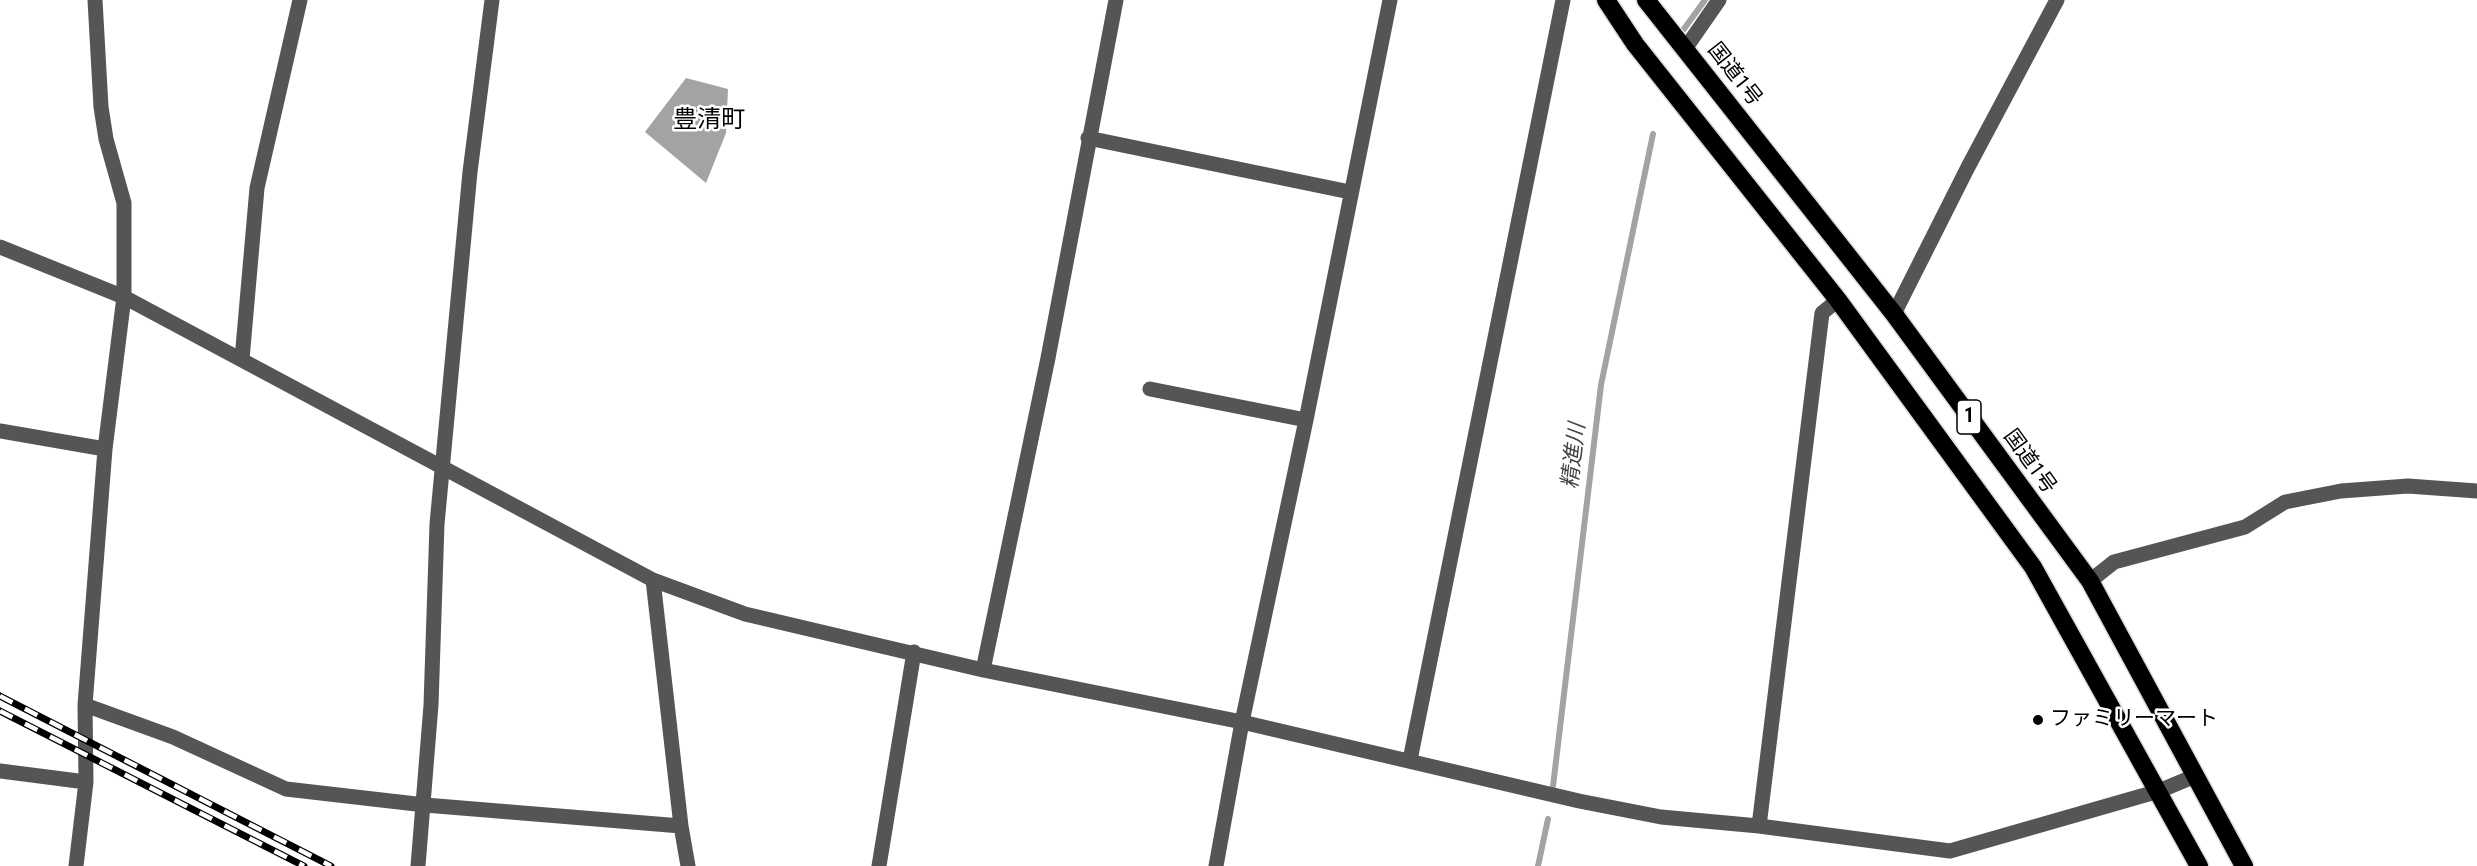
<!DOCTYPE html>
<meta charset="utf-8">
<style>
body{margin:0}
canvas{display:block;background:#fff}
</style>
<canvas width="2477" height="866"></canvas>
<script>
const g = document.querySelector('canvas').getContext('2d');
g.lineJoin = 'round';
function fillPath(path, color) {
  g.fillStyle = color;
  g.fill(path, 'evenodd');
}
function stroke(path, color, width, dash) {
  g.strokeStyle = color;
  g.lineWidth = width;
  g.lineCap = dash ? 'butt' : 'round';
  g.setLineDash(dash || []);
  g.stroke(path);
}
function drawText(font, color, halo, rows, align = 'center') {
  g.font = font + ' "Roboto Condensed","Noto Sans JP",sans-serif';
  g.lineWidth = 5;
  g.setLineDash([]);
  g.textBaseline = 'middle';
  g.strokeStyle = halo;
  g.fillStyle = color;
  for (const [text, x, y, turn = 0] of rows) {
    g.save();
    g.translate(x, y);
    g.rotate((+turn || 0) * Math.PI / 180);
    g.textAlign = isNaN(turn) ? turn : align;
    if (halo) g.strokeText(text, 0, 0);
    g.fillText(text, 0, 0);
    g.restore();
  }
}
const water = new Path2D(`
 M686,78L728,89L726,133L706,183L645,132Z`);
const stream = new Path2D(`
 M1681,33L1705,0
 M1553,786L1601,385L1653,134
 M1538,866L1548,819`);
const minor = new Path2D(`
 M1685,49L1719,0
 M1088,138L1350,192
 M0,247L124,297L653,580L745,614L983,670L1242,722L1579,801L1661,817L1759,826L1950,851L2159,791L2195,776
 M1894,314L1968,167L2057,0
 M242,359L257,188L300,0
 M1150,389L1306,420
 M0,431L105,449
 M653,580L681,826L688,866
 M2090,581L2114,562L2245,527L2285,502L2341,491L2408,486L2477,491
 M983,670L1048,358L1116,0
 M85,705L173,737L286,789L425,805L681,826
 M1410,760L1563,0
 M0,771L86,782
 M1759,826L1822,313L1838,300
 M76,866L86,782L85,705L105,449L124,297V203L106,139L101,107L95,0
 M418,866L431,705L437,524L470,172L492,0
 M879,866L914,652
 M1216,866L1242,722L1306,420L1390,0`);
const highway = new Path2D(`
 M1606,0L1635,44L1838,300L2033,567L2199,866
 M1646,0L1894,314L2090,581L2244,866`);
const rail = new Path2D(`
 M0,696L331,866
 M0,711L304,866`);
const markers = [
 [2038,720,6,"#000"]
];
const shields = [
 [1969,417,24]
];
const shieldNames = [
 ["1",1969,417]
];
const streetNames = [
 ["国道1号",1734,75,52],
 ["国道1号",2029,462,54]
];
const poiNames = [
 ["ファミリーマート",2050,720]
];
const waterNames = [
 ["精進川",1575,456,-83]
];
const quarterNames = [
 ["豊清町",709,121]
];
fillPath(water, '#a3a3a3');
stroke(stream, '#a3a3a3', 6);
stroke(highway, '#dbdbdb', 21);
stroke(minor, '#555', 15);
stroke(highway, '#000', 18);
stroke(rail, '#000', 7);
stroke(rail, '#fff', 4.5, [14]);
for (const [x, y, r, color] of markers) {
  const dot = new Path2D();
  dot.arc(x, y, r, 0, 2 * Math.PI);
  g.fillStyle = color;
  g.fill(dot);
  stroke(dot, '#fff', 2);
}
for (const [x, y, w] of shields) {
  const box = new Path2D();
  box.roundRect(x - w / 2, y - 17, w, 34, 4.5);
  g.fillStyle = '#fff';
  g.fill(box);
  stroke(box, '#000', 1.5);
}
drawText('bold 20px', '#000', null, shieldNames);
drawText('21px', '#000', '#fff', streetNames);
drawText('21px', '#000', '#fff', poiNames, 'left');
drawText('italic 22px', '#444', '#fff', waterNames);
drawText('24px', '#000', '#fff', quarterNames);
</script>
